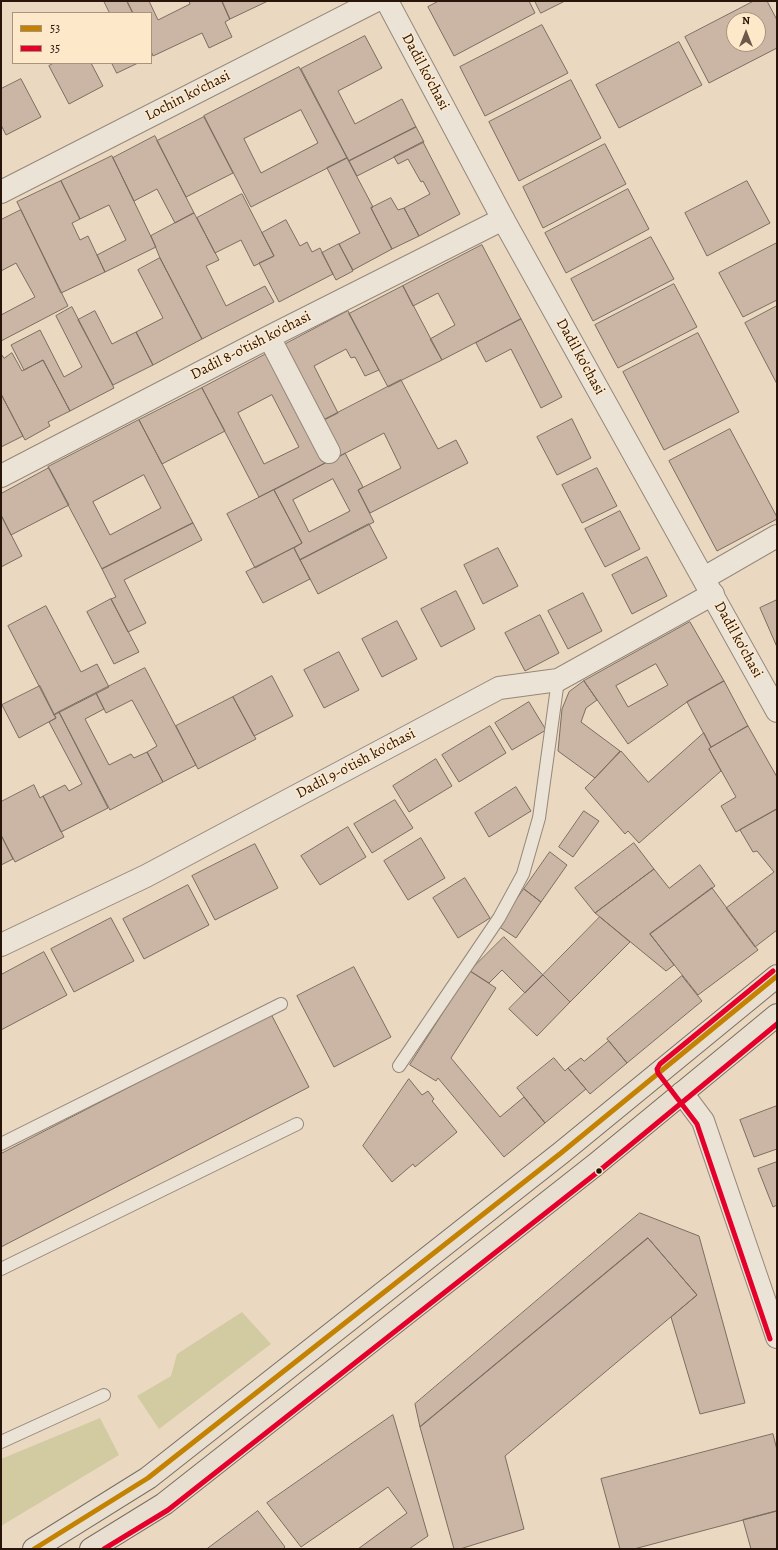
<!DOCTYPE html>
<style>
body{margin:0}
#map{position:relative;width:778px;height:1550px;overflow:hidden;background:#ead8c0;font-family:Alegreya,serif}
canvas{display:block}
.frame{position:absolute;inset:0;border:2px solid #281408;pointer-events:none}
.legend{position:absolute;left:12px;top:12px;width:140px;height:52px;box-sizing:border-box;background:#fde8ca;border:1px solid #a8937c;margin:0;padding:5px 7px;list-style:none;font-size:12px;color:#281408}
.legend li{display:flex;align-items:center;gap:8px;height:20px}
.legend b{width:20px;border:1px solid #a8937c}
.north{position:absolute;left:726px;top:12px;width:40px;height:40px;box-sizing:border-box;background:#fde8ca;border:1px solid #a8937c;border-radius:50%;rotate:0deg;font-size:11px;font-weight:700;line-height:16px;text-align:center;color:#281408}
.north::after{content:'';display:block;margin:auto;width:14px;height:18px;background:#6c5948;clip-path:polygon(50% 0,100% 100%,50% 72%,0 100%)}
</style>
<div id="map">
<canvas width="778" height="1550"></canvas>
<div class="frame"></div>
<ul class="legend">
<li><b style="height:5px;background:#c38202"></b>53</li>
<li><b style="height:5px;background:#e4002b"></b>35</li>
</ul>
<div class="north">N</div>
</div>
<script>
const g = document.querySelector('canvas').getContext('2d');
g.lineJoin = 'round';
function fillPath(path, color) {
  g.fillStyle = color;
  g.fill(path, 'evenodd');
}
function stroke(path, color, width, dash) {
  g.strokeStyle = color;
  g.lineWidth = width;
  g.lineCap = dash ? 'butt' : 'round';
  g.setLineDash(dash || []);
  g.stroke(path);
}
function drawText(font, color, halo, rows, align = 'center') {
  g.font = font + ' Alegreya,serif';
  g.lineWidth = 3;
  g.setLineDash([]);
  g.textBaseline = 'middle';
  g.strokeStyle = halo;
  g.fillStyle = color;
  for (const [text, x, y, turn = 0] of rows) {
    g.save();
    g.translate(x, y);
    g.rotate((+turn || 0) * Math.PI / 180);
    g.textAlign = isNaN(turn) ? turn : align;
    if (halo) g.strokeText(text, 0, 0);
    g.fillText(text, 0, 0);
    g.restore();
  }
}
const green = new Path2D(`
 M242,1312L271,1344L159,1429L137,1396L171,1376L177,1354Z
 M100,1418L119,1455L1,1526V1459Z`);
const building = new Path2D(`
 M104,1H127L133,13H110Z
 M127,1H149L158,20L190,4L189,1H222L230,19L225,22L232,37L209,48L202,33L153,56L151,51V13H133Z
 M222,1H268L230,19Z
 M439,1H529L535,13L454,56L428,7Z
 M535,1H565L541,13Z
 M754,1H767L777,20V48L709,83L685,37ZM734,20H758V44H734Z
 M542,25L568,73L485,116L460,67Z
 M365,36L382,68L338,91L355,124L402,99L416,127L349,161L301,69Z
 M679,42L702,85L619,128L596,85Z
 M54,63H91L103,86L69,104L49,66Z
 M112,63H138L117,73Z
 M299,67L347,158L251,207L204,116ZM301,110L318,143L261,173L244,139Z
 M21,79L41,117L6,135L1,125V89Z
 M571,80L601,138L519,181L489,122Z
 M204,117L233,173L186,197L157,141Z
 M416,127L424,142L357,176L349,161Z
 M155,136L194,213L175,223L157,189L134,201L113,158Z
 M423,142L460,214L419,236L404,208L430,194L423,181L421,182L408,159L398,164L394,157Z
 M605,144L626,184L543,228L523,187Z
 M112,156L156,247L105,272L97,255L126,240L109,205L80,219L61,181Z
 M347,158L373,207L371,208L392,249L353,270L339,244L360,233L327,168Z
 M61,181L80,219L72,223L80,240L88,236L105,272L61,293L17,202Z
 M747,181L770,223L707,256L685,213Z
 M628,189L649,229L566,273L545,233Z
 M242,194L274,256L254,266L241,240L215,253L197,218Z
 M391,198L398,210L404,208L419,236L392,249L371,208Z
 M21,210L68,306L1,341V315L35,297L16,263L1,271V220Z
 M194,213L219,260L206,266L226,306L265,286L274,302L202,339L160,258L151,236Z
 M286,220L300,246L307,242L312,252L320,248L333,274L279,302L259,263L274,256L262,233Z
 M651,237L674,279L593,321L571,279Z
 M777,243V300L743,317L719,273Z
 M339,244L353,271L336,280L322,253Z
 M482,245L521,319L442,360L430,339L455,325L438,293L413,306L403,286Z
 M160,258L202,339L153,365L136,332L163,318L138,270Z
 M674,284L697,327L618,368L595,325Z
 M403,286L442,360L388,387L349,314Z
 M777,306V384L745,323Z
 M72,307L114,388L70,411L43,360L24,370L11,345L40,330L64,377L82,367L56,316Z
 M95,311L112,344L136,332L153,365L113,385L78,320Z
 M348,311L379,370L365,376L355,357L351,358L346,349L314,366L338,413L322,421L282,346Z
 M521,319L562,397L541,408L511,349L486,362L476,343Z
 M698,333L739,412L664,450L623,372Z
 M270,352L327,462L259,497L202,388ZM272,395L299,447L264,464L238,413Z
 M12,353L22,371L43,360L70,411L48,422L50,426L25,440L1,394V354L4,358Z
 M401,380L438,449L456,440L468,463L370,513L358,490L401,468L384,433L340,456L322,421Z
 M202,388L225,431L162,464L139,420Z
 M1,394L23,436L1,447Z
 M572,419L591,458L557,475L537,437Z
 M139,420L193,523L102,569L48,467ZM144,475L161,508L110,535L93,502Z
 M730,429L777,517V519L717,551L669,461Z
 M337,449L340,456L345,453L363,487L358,490L374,522L300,560L294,548L302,543L274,490L327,462ZM333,479L350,511L309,532L293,500Z
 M49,468L69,505L11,535L1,515V494Z
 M597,468L617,506L582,523L562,485Z
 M274,490L302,543L255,568L227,514Z
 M620,511L640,549L605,567L585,529Z
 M1,515L22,556L1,567Z
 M193,523L202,540L124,580L146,623L128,632L111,599L116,597L102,569Z
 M369,524L387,558L318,594L300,560Z
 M294,548L310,579L263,603L246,572Z
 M498,548L518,586L483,604L464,565Z
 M647,557L667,596L632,614L612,575Z
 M456,591L475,629L441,647L421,609Z
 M583,593L602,631L568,649L548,611Z
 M111,599L139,652L114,664L87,612Z
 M777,600V647L760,608Z
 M46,606L81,672L97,664L109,687L54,715L8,626Z
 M540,615L559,653L525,671L505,633Z
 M397,621L417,659L382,677L362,639Z
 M690,622L724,681L687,702L628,744L584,681ZM656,664L668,685L628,707L616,686Z
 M339,652L359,690L324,708L304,670Z
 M145,668L196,765L163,782L147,752L157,746L132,700L106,713L96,693Z
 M272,676L293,716L254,736L233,697Z
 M584,681L597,700L586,708L581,722L620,751L595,778L558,751L562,709L569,692Z
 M724,681L748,726L711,747L687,702Z
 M40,686L56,718L19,738L2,705Z
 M96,693L104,709L85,719L109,765L131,754L134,758L147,752L163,782L110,810L59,712Z
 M233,697L256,739L198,769L176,726Z
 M529,702L546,730L512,750L495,723Z
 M59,712L108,808L61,832L43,796L65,785L69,791L82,784L49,722L56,718L54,715Z
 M490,726L506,753L459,782L442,755Z
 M748,726L777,777V809L736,832L721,806L736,797L709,749Z
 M704,733L711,747L709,749L721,771L639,843L628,831L625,834L585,788L621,751L648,782Z
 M436,759L452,786L409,812L393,786Z
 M34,785L40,798L43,796L64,837L15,862L1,835V802Z
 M516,787L531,811L489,837L475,813Z
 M395,800L413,828L372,853L354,824Z
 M777,809V930L755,947L726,908L774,872L757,851L753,852L740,830Z
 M584,811L599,821L573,857L559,847Z
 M348,827L366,857L320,885L301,856Z
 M1,835L13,859L1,865Z
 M421,838L445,878L408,900L384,861Z
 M634,843L654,869L595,913L575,888Z
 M255,844L278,888L215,920L192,876Z
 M550,852L567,865L541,902L524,889Z
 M700,865L715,886L650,934L674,965L666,971L595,913L654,869L669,888Z
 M465,878L490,918L458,938L433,898Z
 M188,885L209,925L144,959L123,919Z
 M712,888L758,950L698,995L650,934Z
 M524,889L541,902L516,938L498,926Z
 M600,917L630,942L570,1002L543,975Z
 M111,918L134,961L74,992L51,949Z
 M504,937L543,975L525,993L502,970L489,983L470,971Z
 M44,952L67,995L1,1030V975Z
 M354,967L391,1037L334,1067L297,996Z
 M470,971L496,988L451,1058L500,1117L524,1097L545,1123L504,1157L438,1078L436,1081L410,1065Z
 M543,975L570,1002L537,1036L509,1009Z
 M682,976L702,1001L627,1063L607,1039Z
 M271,1014L309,1087L1,1247V1154Z
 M609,1041L627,1063L590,1094L568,1068L581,1058L584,1061Z
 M554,1058L565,1071L568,1068L586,1089L545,1123L517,1088Z
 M409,1079L422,1095L428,1091L434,1099L432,1101L457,1132L415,1167L413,1164L392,1182L363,1146Z
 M777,1106V1149L754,1157L740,1120Z
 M777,1162V1205L773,1207L758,1169Z
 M640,1213L699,1236L745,1403L700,1414L671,1317L697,1295L648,1238L420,1427L415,1404Z
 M648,1238L697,1295L505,1456L524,1529L460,1549H454L420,1427Z
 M393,1415L428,1536L409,1549H358L407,1513L388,1487L301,1547L267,1503Z
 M773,1434L777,1450V1511L634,1549H620L601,1479Z
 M258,1511L285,1547L283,1549H207Z
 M777,1511V1549H751L743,1520Z`);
const service = new Path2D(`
 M399,1066L499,918L523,874L539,818L558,680
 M1,1144L281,1004
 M1,1269L297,1124
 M1,1442L104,1395`);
const minor = new Path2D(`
 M1,192L375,1
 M269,337L329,452
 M1,476L269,337L503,219
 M704,578L777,536
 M1,945L146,876L499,688L558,680L713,594`);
const tertiary = new Path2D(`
 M387,1L503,219L777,711
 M682,1093L703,1121L777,1337`);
const primary = new Path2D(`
 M34,1549L148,1478L561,1153L777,976
 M91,1549L164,1504L595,1165L777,1015`);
const bus1 = new Path2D(`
 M34,1549L148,1478L561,1153L777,976`);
const bus2 = new Path2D(`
 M770,1339L697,1124L658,1073L657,1069L660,1064L773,971
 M104,1549L168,1510L599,1171L777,1024`);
const markers = [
 [599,1171,3.5,"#281408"]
];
const streetNames = [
 ["Dadil ko'chasi",425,72,62],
 ["Lochin ko'chasi",188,96,-27],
 ["Dadil 8-o'tish ko'chasi",251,346,-27],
 ["Dadil ko'chasi",580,357,61],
 ["Dadil ko'chasi",738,640,61],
 ["Dadil 9-o'tish ko'chasi",356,764,-28]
];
fillPath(green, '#d2cba2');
fillPath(building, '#cbb5a5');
stroke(building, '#7a6e60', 1);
stroke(service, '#95887a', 14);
stroke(minor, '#95887a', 24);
stroke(tertiary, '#95887a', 24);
stroke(primary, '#7a6e60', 24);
stroke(service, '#ece3d7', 12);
stroke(minor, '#ece3d7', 22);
stroke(tertiary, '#ece3d7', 22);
stroke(primary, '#e9dfd0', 22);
stroke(bus1, '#c38202', 5);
stroke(bus2, '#e4002b', 5);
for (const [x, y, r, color] of markers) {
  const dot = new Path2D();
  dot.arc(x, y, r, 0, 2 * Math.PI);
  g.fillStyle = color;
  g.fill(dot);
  stroke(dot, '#fde8ca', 1.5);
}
drawText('15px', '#281408', '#fde8ca', streetNames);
</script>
